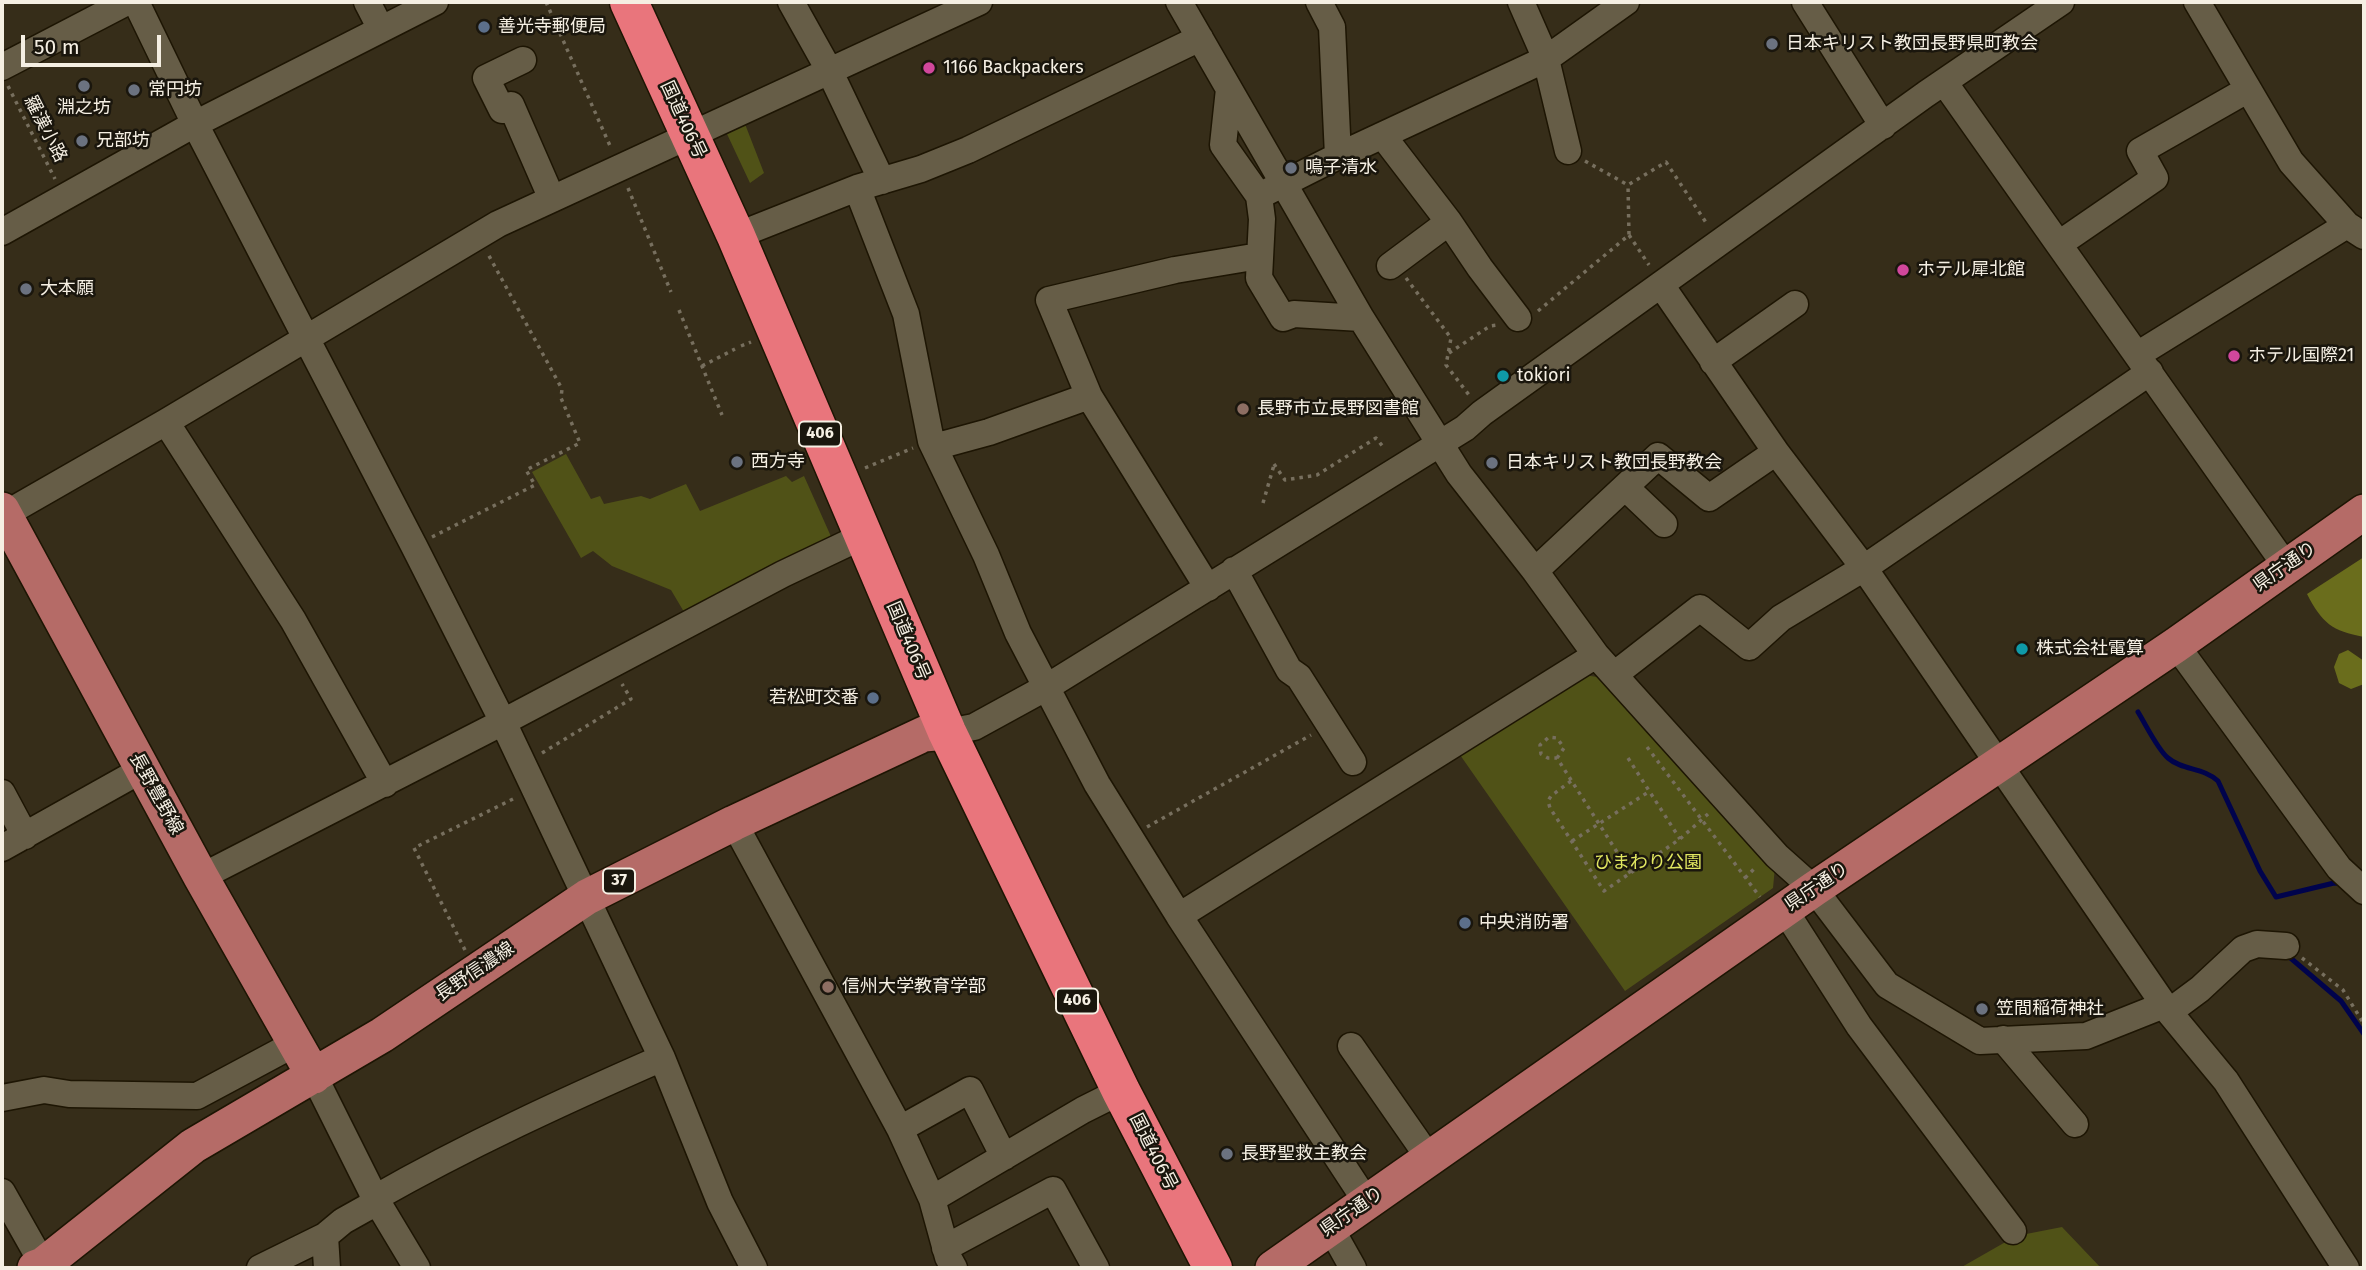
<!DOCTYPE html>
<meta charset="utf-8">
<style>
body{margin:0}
#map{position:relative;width:2366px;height:1270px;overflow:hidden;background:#362d19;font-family:"Fira Sans",sans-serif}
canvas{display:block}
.frame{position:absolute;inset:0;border:4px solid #f5efe3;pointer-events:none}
.scale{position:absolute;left:21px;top:35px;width:140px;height:32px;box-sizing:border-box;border:4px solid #f5efe3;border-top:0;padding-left:9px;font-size:21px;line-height:24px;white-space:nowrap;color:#f5efe3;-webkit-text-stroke:5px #1a160d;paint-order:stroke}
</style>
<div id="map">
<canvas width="2366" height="1270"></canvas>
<div class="frame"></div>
<div class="scale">50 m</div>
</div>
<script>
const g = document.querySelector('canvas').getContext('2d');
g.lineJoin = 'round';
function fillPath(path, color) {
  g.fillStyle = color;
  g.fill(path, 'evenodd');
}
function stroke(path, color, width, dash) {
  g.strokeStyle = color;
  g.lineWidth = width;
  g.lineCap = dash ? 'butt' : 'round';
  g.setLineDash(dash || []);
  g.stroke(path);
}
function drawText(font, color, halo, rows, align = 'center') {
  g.font = font + ' "Fira Sans","Noto Sans JP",sans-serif';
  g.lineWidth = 5;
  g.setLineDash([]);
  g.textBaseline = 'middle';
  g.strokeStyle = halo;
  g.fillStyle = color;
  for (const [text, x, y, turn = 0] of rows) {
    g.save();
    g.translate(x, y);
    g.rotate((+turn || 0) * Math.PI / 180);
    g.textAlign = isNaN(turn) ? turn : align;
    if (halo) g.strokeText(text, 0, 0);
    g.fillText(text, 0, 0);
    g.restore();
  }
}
const green = new Path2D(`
 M745,124L764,173L750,183L727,134Z
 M566,454L591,499L600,496L604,504L641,496L650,499L686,484L700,511L786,476L792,482L804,476L833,541L687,617L671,590L612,566L593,551L581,558L532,472Z
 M1584,675L1604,678L1775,867L1773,888L1625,991L1458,752Z
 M2062,1227L2101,1268H1960L2016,1236Z`);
const forest = new Path2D(`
 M2364,557V637C2332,631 2322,623 2307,594Z
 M2348,650L2364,661V684L2351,689L2339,683L2334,667L2339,654Z`);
const stream = new Path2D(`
 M2138,712C2146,725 2158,750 2168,758C2183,771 2203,767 2218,781L2260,871L2276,897L2334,883L2342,884
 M2287,955L2341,1001L2364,1034`);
const path = new Path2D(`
 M546,2L611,148
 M8,86L55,179
 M1585,161L1628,185L1666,162L1707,224
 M628,188L671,292
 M1629,235L1649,265
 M1406,278L1451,338L1446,365L1469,395
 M679,310L722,415
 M1538,311L1629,235L1628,185
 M741,346L751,342
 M1449,353L1490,326L1498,325
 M702,366L735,349
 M1274,464L1285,480L1317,475L1376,438L1384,448
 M865,468L913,448
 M1263,503L1274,465
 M432,537L535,485L526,470L580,443L561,398L562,389L488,254
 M1647,747L1760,897
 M542,753L631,699L622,684
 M1557,758L1564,748L1557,738L1549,737L1540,745L1541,754L1548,758H1557L1631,874
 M1628,758L1680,839
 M1571,781L1551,796L1548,801L1550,808L1604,891L1680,839L1708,814
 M1147,827L1311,735
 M1572,841L1650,791
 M1745,878L1756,867
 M465,950L414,848L515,798
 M2302,958L2343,990L2364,1024`);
const minor = new Path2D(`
 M136,2L195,124L414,546L503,722L662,1058L720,1202L754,1268
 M367,2L381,29
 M791,2L829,70L882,181
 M1179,2L1361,318L1459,474L1535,571L1596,655L1777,856L1814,889L1887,985L1980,1041L2086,1036L2164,1005
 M1319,2L1332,27L1338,156
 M1521,2L1546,59L1568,151
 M1805,2L1883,126
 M2197,2L2291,162L2347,225L2364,236
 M523,60L486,78L502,110L511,105L552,199
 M2,67L127,2
 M1944,82L2286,566
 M1229,89L1223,145L1259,196L1262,219L1259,278L1283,318L1294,314L1361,318
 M195,124L435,2
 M1383,136L1449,222
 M857,188L906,314L931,441L986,555L1018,633L1097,784L1179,916L1366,1201
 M1259,196L1338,156L1546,59L1626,2
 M2,232L184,130
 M736,236L857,188L921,169L968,150L1200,38
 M2059,244L2155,178L2140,151L2247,90
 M1390,266L1449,222L1480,268L1518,318
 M1661,285L1776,452L1864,568L2169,1012L2226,1081L2346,1268
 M2137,355L2347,225
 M1713,362L1795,304
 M166,422L293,620L385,784
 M934,447L989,432L1089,396
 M1625,487L1664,524
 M2,516L166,422L498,224L979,2
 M1234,570L1289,670L1299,677L1353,762
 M1535,571L1658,456L1709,498L1776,452
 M1208,588L1089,396L1049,300L1175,270L1259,256
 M2176,645L2339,868L2364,891
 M1614,675L1700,608L1749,647L1781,618L1864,568L2150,372
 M947,732L974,727L1047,687L1465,428L1482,413L1926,94L2061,2
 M2,793L25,836
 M734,823L900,1129L932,1199L1083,1110L1121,1091
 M2,848L143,769
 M201,877L503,722L783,574L863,536
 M1784,909L1859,1026L2013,1231
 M1179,916L1596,655
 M2169,1012L2200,989L2243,949L2257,944L2286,946
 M2003,1039L2075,1124
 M1351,1046L1429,1158
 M314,1076L375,1198L417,1268
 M2,1098L44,1090L69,1094L197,1096L296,1043
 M900,1129L970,1090L1004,1157
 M2,1192L45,1268
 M932,1199L948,1257L954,1268
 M1330,1227L1353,1268
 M325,1236L327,1268
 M945,1248L1053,1190L1096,1268
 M260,1268L325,1236L343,1221L368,1207L375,1198C468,1145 564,1101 662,1058`);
const major = new Path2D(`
 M2,510L201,877L314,1076
 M35,1268L43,1265L193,1146L382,1035L587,897L734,823L924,734L947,732
 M1273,1268L1814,889L2176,645L2364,512`);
const highway = new Path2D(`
 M629,2L736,236L947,732L1121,1091L1213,1268`);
const markers = [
 [484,27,7,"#5c6f8a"],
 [1772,44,7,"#6b7280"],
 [929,68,7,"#d1479c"],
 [84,86,7,"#6b7280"],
 [134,90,7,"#6b7280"],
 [82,141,7,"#6b7280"],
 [1291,168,7,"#6b7280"],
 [1903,270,7,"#d1479c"],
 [26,289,7,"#6b7280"],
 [2234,356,7,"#d1479c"],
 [1503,376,7,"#0f9aa8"],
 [1243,409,7,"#8d6e63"],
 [737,462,7,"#6b7280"],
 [1492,463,7,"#6b7280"],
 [2022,649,7,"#0f9aa8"],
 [873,698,7,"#5c6f8a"],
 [1465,923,7,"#5c6f8a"],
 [828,987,7,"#8d6e63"],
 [1982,1009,7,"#6b7280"],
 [1227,1154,7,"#6b7280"]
];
const shields = [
 [820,434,42],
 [619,881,32],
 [1077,1001,42]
];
const shieldNames = [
 ["406",820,434],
 ["37",619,881],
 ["406",1077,1001]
];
const poiNames = [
 ["善光寺郵便局",498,27],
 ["日本キリスト教団長野県町教会",1786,44],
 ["1166 Backpackers",943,68],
 ["常円坊",148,90],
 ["淵之坊",84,108,"center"],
 ["兄部坊",96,141],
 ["鳴子清水",1305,168],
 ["ホテル犀北館",1917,270],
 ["大本願",40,289],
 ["ホテル国際21",2248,356],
 ["tokiori",1517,376],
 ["長野市立長野図書館",1257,409],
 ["西方寺",751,462],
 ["日本キリスト教団長野教会",1506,463],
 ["株式会社電算",2036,649],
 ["若松町交番",859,698,"right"],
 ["中央消防署",1479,923],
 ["信州大学教育学部",842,987],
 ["笠間稲荷神社",1996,1009],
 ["長野聖救主教会",1241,1154]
];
const streetNames = [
 ["国道406号",683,120,65],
 ["羅漢小路",45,129,63],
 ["県庁通り",2285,567,-35],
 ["国道406号",908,641,67],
 ["長野豊野線",156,794,61],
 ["県庁通り",1817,887,-34],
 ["長野信濃線",475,972,-34],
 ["国道406号",1153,1152,63],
 ["県庁通り",1352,1212,-35]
];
const parkNames = [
 ["ひまわり公園",1648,863]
];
fillPath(green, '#505217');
fillPath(forest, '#6a6d1c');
stroke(stream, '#00034c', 5);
stroke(minor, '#1d1503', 29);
stroke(major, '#1d1503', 38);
stroke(highway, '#1d1503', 41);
stroke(path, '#776f5e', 3.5, [3.5, 5]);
stroke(minor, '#665d47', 26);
stroke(major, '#b56b67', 35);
stroke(highway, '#e9757c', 38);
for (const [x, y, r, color] of markers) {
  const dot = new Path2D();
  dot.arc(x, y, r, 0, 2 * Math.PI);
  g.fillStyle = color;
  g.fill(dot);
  stroke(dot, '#1a160d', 2.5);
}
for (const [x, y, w] of shields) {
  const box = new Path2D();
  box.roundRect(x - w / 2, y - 12.5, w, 25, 5);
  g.fillStyle = '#1a160d';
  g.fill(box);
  stroke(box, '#f5efe3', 2);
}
drawText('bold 16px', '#f5efe3', null, shieldNames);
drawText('18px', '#f5efe3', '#1a160d', poiNames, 'left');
drawText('18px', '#f5efe3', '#1a160d', streetNames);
drawText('18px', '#e1e761', '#1a160d', parkNames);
</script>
